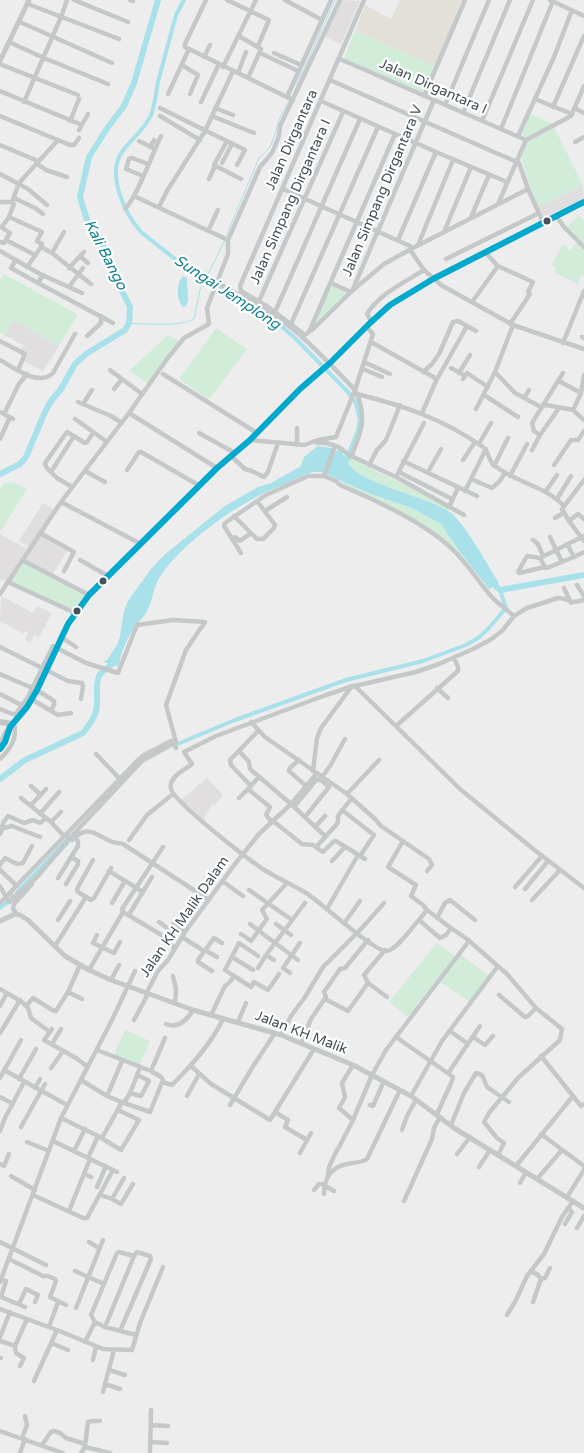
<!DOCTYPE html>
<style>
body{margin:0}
canvas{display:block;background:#eeeded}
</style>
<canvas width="584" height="1453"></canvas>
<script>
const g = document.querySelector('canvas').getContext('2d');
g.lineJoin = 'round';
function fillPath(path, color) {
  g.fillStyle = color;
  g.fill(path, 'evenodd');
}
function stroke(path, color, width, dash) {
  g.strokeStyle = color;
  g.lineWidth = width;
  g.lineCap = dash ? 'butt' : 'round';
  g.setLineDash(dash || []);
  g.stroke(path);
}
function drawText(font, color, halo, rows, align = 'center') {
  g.font = font + ' "Varela Round",sans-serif';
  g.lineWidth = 4.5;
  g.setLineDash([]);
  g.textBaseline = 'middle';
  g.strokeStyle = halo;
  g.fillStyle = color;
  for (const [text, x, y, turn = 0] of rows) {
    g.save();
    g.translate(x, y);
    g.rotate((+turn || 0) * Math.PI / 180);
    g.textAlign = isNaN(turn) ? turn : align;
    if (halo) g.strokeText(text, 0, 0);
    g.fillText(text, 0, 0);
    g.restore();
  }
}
const commercial = new Path2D(`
 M400,0H462L435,66L355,31L365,5L391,19Z`);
const education = new Path2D(`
 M341,0L360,1L341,44L325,37Z
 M583,185L584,199L544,218L539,207Z
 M13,320L59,346L43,371L24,361L28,354L21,350L23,345L4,335Z
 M43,503L54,509L30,547L19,541Z
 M0,534L27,549L6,581L0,579Z
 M41,535L68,550L52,575L24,561Z
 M1,596L33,613L37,606L52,613L39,637L34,635L30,643L25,640L28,632L25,631L24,634L0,621Z
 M207,778L223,795L214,806L212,804L203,820L181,800Z`);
const green = new Path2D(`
 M355,31L435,66L423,93L345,59L344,58Z
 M530,114L554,124L527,137L522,135Z
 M554,127L583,185L539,207L530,189L521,156L528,141Z
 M579,216L584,221V247L566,228Z
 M577,241L584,249V276L581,275L578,284L555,273L556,267L552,264L563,245L571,250Z
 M4,274L77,314L75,320L59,346L13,320L4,335L0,333V280Z
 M332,285L347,293L315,324L314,323Z
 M216,328L247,349L211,397L208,399L179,379Z
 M168,335L179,341L148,383L129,371Z
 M351,458L450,508L448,512C427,500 358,481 348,463Z
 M339,479L371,494L412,508L441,524L460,552L476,573L433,532L341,485Z
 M13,482L27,489L0,532V489L4,483Z
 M23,563L85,595L73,610L11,581Z
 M437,943L455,956L408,1017L389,1002Z
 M460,954L489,976L470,1002L440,982Z
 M125,1030L150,1041L139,1066L114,1055Z`);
const water = new Path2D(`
 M183,276L187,278L188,300L186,306L183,307C176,300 176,283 183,276Z
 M318,446L331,448L333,450L324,473C310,469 299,478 286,484C280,486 274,488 268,491C232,508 184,542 161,575C152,589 153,602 146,613C142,619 137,623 134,628C127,639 120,654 119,666L103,662L107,660L117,645L120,636L124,611L128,601L151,569L164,555L225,506L258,487L271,483L301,466L304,457Z
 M339,449L343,452V455L351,458L348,463C361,485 430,497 451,513C466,525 488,566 499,583L489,589L460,552L441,524L412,508L371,494L326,474L334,453Z
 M65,839L70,843L20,898L14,893Z`);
const stream = new Path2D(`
 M296,86L335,0
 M226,236L259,158C271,148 273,142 277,127C278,119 285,109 289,101
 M129,323C147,324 178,327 194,319L200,290L225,240`);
const canal = new Path2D(`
 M184,0L176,15C170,37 164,59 158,82C156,93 155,105 151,115C145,129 131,139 122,152C106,174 125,214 141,232L190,271L280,325L295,338L348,392L356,403L360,420L358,430L348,456
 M175,745L235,720L346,680L423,661L466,645L478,638L488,629L506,608L500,590
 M0,908L9,901`);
const river = new Path2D(`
 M0,474L20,464L26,457L45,412L51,401L61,389L75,364L86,354L125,330L129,323L130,307L110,267L102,241L87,220L80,197L89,157L108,127L124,106L134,83L158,0
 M490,581L500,590L584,575
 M0,779L25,760L83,733C89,725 97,715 97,704C98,694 95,686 99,676C103,669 112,666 117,659`);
const minor = new Path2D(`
 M74,0L128,22
 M130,0L133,1
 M206,0L185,44V47L293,100
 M227,0L269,20L258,46
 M285,0L322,20
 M364,0L240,286L241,291L268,307L305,335L309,332L395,134
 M550,0L584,16
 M28,4L119,39
 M20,22L112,63
 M239,36L261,49L248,78
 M9,42L44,58L108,84
 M260,53L298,71
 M274,53L301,65
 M204,57L210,45
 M340,59L526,140L498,204
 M0,64L78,95
 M182,65L198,75L190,94
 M223,67L256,0
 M238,73L246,52
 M330,80L519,163L528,189L543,222
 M0,91L82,125
 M168,94L189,49
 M424,96L465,0
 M287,97L331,0
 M535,99L572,114
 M321,101L436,152L507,182
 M24,102L61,17L67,0
 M201,102L219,64
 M445,105L489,0
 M553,107L584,36
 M160,108L245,150L237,165
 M215,108L233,115
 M575,108L584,113
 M463,113L510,0
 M0,116L70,145H74L79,138
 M160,116L200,140
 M212,116L254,133
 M70,121L79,99
 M482,121L533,0
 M501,129L553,1
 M79,130L88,114
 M518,136L554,57L572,10
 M526,140L571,116L584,86
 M139,141L155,149
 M227,141L214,165L241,179
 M575,142L584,137
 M0,145L38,161
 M150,147L154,140
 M36,163L46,170L67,177
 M222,163L232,144
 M0,174L28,189L47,205
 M143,176L126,169L129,159L132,158L148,164
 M209,179L215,166
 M283,189L410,246L411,251L424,270L441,285L513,325L584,349
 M134,196L228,240
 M14,198L35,208L43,214
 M0,202H12
 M159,207L167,191L205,131L233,71
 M125,208C135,202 154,150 161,136
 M556,216L564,227L584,247
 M9,217L42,232L37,241L42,244L41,247
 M471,217L489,175
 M2,227L9,217L14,204L12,202L19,183L58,140
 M208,231L218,210
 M64,232L52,253L91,284
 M444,232L471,167
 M6,240L35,255
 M398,240L436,152
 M0,242L4,243L10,233L1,227
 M418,245L453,160
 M0,251L40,274L82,293
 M485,252L498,266
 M80,256L88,263
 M446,259L539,213
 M16,260L11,268L38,283
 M27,267L41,247L52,253
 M69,268L84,252
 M43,275L38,283L113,323
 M218,283C246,299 275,314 300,335C319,352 337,371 355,390L336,437L318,440L304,445
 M331,283L351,292
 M69,287L83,268
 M353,289L434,100
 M259,301L343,112
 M472,302L498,266L533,282L528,292L530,294L510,324
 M275,312L360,119
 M372,322L367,314C379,294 405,282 424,270
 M291,324L378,127
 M367,327L373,334L355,390L357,394C405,406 443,419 483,447C490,452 488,462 495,466C517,483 545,486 564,506
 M312,330L353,290L384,264L411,249L528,189
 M87,336L101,323V316
 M582,337L584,338
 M0,341L25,354L18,370
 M371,342L437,379
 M563,343L584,291
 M0,360C14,368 39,387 53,373L75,334
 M364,362L390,374
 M451,368L462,374
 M363,369L382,377
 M110,370L142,394
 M423,372L432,364L439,354L453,322L458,321L476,331
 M495,372L515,393L541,407L546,405L573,410L581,393L584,375
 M459,373L470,355
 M163,374L257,433
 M463,379L467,373L488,387
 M559,381L581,393
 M114,389L122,379
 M484,395L518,417
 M524,398L529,390
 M78,402L111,416L122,423
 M83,404L92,390
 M476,409L495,372L513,325
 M573,410L584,420
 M0,412L13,419
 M129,413L217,468
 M422,413L436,381L467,326
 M4,414L19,384L27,374
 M75,419L107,442
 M199,433L235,453
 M540,435L534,431L532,423L563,373
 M0,439L10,417
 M250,440L305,445
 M317,443C327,442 341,446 347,454L396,477L424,423
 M479,444L491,423
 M297,445V428
 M532,450L540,435L559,408
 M231,456L245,469L252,471L264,477L268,472L278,443
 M351,457C361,432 367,420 357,394
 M463,460L475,442
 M403,461L477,496
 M369,465L377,450L386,440L400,405
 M554,465L571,440H578L584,431
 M494,466L508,438
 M127,470L139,452H141L200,486
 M85,471L105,482
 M51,472L74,436
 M399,472L452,499
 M428,472L441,449
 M324,476L335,446
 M510,476L527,444
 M396,477L464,515
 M471,479L492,488L499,482L505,473
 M584,480L562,509L569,521L584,541
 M72,487L57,478L46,467L45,463L67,432L85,443L87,442L93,433
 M465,491L486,449
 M546,491L557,475
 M557,499L571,476
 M61,502L141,544
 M449,507L458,488
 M265,511L287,497
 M234,516L257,539H263L274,528L275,525L257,501
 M555,518L563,513
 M569,521L578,514L584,519
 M40,533L74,552L64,571
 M550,537L562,562
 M232,539L235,537L240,541L251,533
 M533,540L538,544L543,556
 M567,544L574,557L584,552
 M241,553L224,526L225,523L266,495L308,476H324L336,481L340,485C375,500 424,522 452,549C467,563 478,581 491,596C498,604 506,609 514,616
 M540,558L545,567L547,568L574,557
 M22,560L89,595
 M80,560L108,576
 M545,567L519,573L518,572L527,556L540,558L584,536
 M8,582L75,613
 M577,585L584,596
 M564,588L571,603
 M0,594L61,502L129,413L167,359L184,338L209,324L207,308L228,254V240L260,167L272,153L279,136L280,126L340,0
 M61,637L76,647
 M0,647L68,681L82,683L83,686L81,699
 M0,674L37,690L54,701V705L51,710
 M355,686L460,789L532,848L584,888
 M437,688L448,698
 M0,694L23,706
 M31,699L58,715L71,713
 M0,709L15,715L28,697L53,646L86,663L118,673L137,625L173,620L205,622L186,650L166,705L176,742L142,761L68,840L37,877L9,902L0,886
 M251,722L265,737L347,794L375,819L381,826L429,859L432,865L427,871
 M396,726L458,671V667L454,658
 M0,743L6,731
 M239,751L249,762L250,769L291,804L325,836
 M184,752L216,736L326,695L350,687L416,672L439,664L473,649L490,640L502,631L514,616L527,608L558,598C570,598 568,605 584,600
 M184,752L192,764C185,770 168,777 171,789C175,803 250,861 266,871C279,879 293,885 306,893C322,903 372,950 386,951C396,951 412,927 419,920
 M96,754L119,778
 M0,759C9,750 18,739 14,726
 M299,760L290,768L289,771L306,786
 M313,771L317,738L321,728L352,686
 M259,777L248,789L270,807L266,815L272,822
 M322,777L330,766L345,739
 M31,786L41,795
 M251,786L231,765L230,760L258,731
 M347,794L379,760
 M21,798L51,822L64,836
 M239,798L248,789
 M31,805L46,789
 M294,807L316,780L320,779L328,786L329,787L305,817
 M342,810L374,835L360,856
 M40,814L59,792
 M273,821L302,844L313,845L323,852L333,842L336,841L365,859
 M51,822L61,812
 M0,827L3,828L0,834
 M315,827L325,816
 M40,837L12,826L3,828V823L8,816L24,823L33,820L40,823L46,818
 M72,840C87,824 95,834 110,841C114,843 118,843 123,844L209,900
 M129,840L147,815L173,794
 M403,841L388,867L416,885L411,896L423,905L427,910L419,920L440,938L446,935L451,928L467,939L507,974L536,1008L562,1029L560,1040L518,1078L489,1113L484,1122L497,1138L504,1143L498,1155
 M317,846L337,824L338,821V816L351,799
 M163,847L122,909L123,912L165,937
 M93,860L77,889L78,892L91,900L94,898L111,868
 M332,861L345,847
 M0,865L5,858L17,864L23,863L32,846
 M0,870L17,886
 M109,871L143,892
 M58,878L78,846V841L74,837
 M222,881L243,896
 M66,884L78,864V861L71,857
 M515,887L542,856
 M525,889L548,861
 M249,890L292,920
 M532,900L560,870
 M0,903L137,761L144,755L171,741L173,742
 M112,903L125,881
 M327,909L358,855
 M427,910L451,928
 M130,913L152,877
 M17,914L13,909L14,904L32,884
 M437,918L445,903L450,900L475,920
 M58,920L70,901
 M159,922L170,930L164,940L175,948
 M345,922L360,901
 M173,924L185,932
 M250,924L275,943L266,955L274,960
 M276,924L291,935
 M241,934L251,941L267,919L262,910L287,883
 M97,935L93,943L114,953L120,942
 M182,937L204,951
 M55,946L86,897
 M205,950L217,957
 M232,957L253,970
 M298,960L275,943L305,903
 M258,968L266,955
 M89,970L123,912
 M212,971L198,962V960L214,938L222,943
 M290,973L283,968L300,943
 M173,976L176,989L175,1003
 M234,976L225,970L239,943L258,956
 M111,980L119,965
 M368,983L387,997
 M0,989L22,1002L28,1008L31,1018L50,1032
 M68,992L82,999
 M146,994L158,971L168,960L185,932L235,864L259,834L291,804L317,773
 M499,995L525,1017L528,1016L536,1008
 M325,999L348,1011L368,983L364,975L385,950
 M0,1006L7,993
 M26,1006L33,998L54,1011H56L68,992L80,965
 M211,1015L225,986L229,983L234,976L251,987L254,982L268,990L279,974
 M134,1020L148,994
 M238,1022L246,1003
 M166,1024C178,1029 187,1020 193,1010
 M52,1029L44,1040L76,1058L88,1067
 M450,1031L468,1044
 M0,1033L20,1000
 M281,1035L291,1016L305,997L323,967L362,928L384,903
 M396,1037L449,1074
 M473,1037L485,1045L493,1036
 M301,1043L311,1019L326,997L324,992L340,969L345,968L368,940
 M52,1044L61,1029
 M97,1050L151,1071L165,1038
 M541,1056L581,1106L584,1104
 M353,1065L342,1083L345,1097L339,1108L353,1120L372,1075L386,1050L469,941
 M191,1066L211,1084L270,1120L314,1049
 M51,1068L63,1051
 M4,1070L67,1105
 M0,1078L21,1040
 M19,1079L36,1049
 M81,1080L107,1096L124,1103L130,1093L140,1068
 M162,1082L172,1085C192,1065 211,1044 223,1019
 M35,1088L40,1079
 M130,1093L141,1096L149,1081L148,1080L137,1075
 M107,1096L122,1061
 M187,1096L199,1074
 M411,1096L442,1041L498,966
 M0,1097L13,1104
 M124,1103L150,1112L163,1080L161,1077L151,1071
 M230,1105L252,1068L275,1033
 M370,1105L373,1106L384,1081
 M275,1112L288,1120L285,1127L307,1140
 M437,1114L452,1081L453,1077L449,1074V1072L480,1026
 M61,1118L98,1136L121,1150L139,1120L118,1110
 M451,1125L464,1093L476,1073L482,1075L487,1087L509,1102
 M21,1127L45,1084
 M402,1130L407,1116L416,1100
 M0,1131L5,1118L24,1082
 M541,1134L584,1166
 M102,1138L122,1102
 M53,1141L117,1172
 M27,1142L49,1151
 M338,1149L353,1120
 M74,1151L85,1129
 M300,1153L311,1133
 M457,1154L470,1137
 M88,1158L98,1136
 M0,1164L4,1166L9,1154
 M516,1166L573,1096
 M479,1167L490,1150
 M84,1174L91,1177
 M11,1176L35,1190
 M328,1176L329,1167L337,1150
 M537,1179L562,1150
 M520,1183L526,1172
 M97,1187L106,1166
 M314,1190L319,1184H322L334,1191
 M324,1194C324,1178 332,1167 347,1164C354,1162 361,1163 367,1159L400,1090
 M33,1195L83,1218H87L113,1170
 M101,1195L112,1199L124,1178
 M567,1197L584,1170
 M112,1199L121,1204L133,1184
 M404,1201L432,1139L434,1128L440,1117
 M69,1211L90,1159
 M565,1224L572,1212L568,1208
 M577,1228L584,1216
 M0,1242L46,1265
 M89,1242L99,1248
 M9,1259L43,1276H48L55,1279L56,1281L50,1297L66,1305
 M75,1271L104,1284
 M531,1271L538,1275L541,1279L533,1302
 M1,1279L6,1281L1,1297L25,1307
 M541,1279L545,1278L550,1268
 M0,1282L61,1118L111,1022L135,971
 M19,1304L26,1289L38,1295L35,1302
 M76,1308L103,1240
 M0,1309L57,1330L103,1349L132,1350L140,1323L163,1267
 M507,1315L516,1300L527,1276L544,1254L562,1217L573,1201
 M95,1322L91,1315L117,1253L119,1252L134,1256
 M49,1327L58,1302
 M105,1327L134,1256L137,1252L150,1256L151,1259L120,1331
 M0,1337L10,1312
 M0,1341L15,1346L27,1319
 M85,1342L95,1322L105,1327L136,1335
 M51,1343L68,1350
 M15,1347L16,1353L24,1358L20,1366
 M0,1358H1
 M93,1360L96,1347
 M109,1370L125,1375
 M34,1381L57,1330
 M105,1384L120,1389
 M103,1392L114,1350
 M151,1425L168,1426
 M0,1431L63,1453
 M22,1438L27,1425L25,1416
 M150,1442L167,1443
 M42,1445L51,1432L54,1431L60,1433L66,1438L85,1444
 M85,1446L88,1422L92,1421H100
 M20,1453L25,1439
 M81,1453L85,1447L110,1453
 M150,1453L151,1410`);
const tertiary = new Path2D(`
 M0,61L29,0
 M0,921L15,914L20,915L28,920L65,956L89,970L111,980L193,1010L281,1035L353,1065L411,1096L454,1128L584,1208`);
const primary = new Path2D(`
 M0,722L13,724L14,727
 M0,749L5,742L10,727L27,707L37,690L68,624L89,595L217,468L250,440L300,389L330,363L370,323L390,305L433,279L584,202`);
const minorBridge = new Path2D(`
 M173,742L176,748
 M67,836L70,839
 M11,895L15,900`);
const bus1 = new Path2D(`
 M0,749L5,742L10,727L27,707L37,690L68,624L89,595L217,468L250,440L300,389L330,363L370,323L390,305L433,279L584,202`);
const markers = [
 [547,221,4.5,"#455159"],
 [103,581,4.5,"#455159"],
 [77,611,4.5,"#455159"]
];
const streetNames = [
 ["Jalan Dirgantara I",433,87,24],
 ["Jalan Dirgantara",292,140,-66],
 ["Jalan Simpang Dirgantara V",383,191,-67],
 ["Jalan Simpang Dirgantara I",291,202,-66],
 ["Jalan KH Malik Dalam",185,917,-55],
 ["Jalan KH Malik",301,1033,21]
];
const waterNames = [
 ["Kali Bango",105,255,63],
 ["Sungai Jemplong",227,293,33]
];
fillPath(commercial, '#e3e0da');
fillPath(education, '#e0dedf');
fillPath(green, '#d2ecda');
fillPath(water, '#a8e1e9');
stroke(stream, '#a8e1e9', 1);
stroke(canal, '#a8e1e9', 4);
stroke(river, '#a8e1e9', 6);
stroke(minor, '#c5c8c9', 4.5);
stroke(tertiary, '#c5c8c9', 5);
stroke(primary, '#c2c6c8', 6);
stroke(minorBridge, '#c5c8c9', 4.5);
stroke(bus1, '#00a9ce', 6);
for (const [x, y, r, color] of markers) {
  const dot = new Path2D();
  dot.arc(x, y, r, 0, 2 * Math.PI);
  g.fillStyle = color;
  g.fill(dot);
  stroke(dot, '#fff', 2);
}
drawText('14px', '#455159', '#fff', streetNames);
drawText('italic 15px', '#128291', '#fff', waterNames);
</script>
